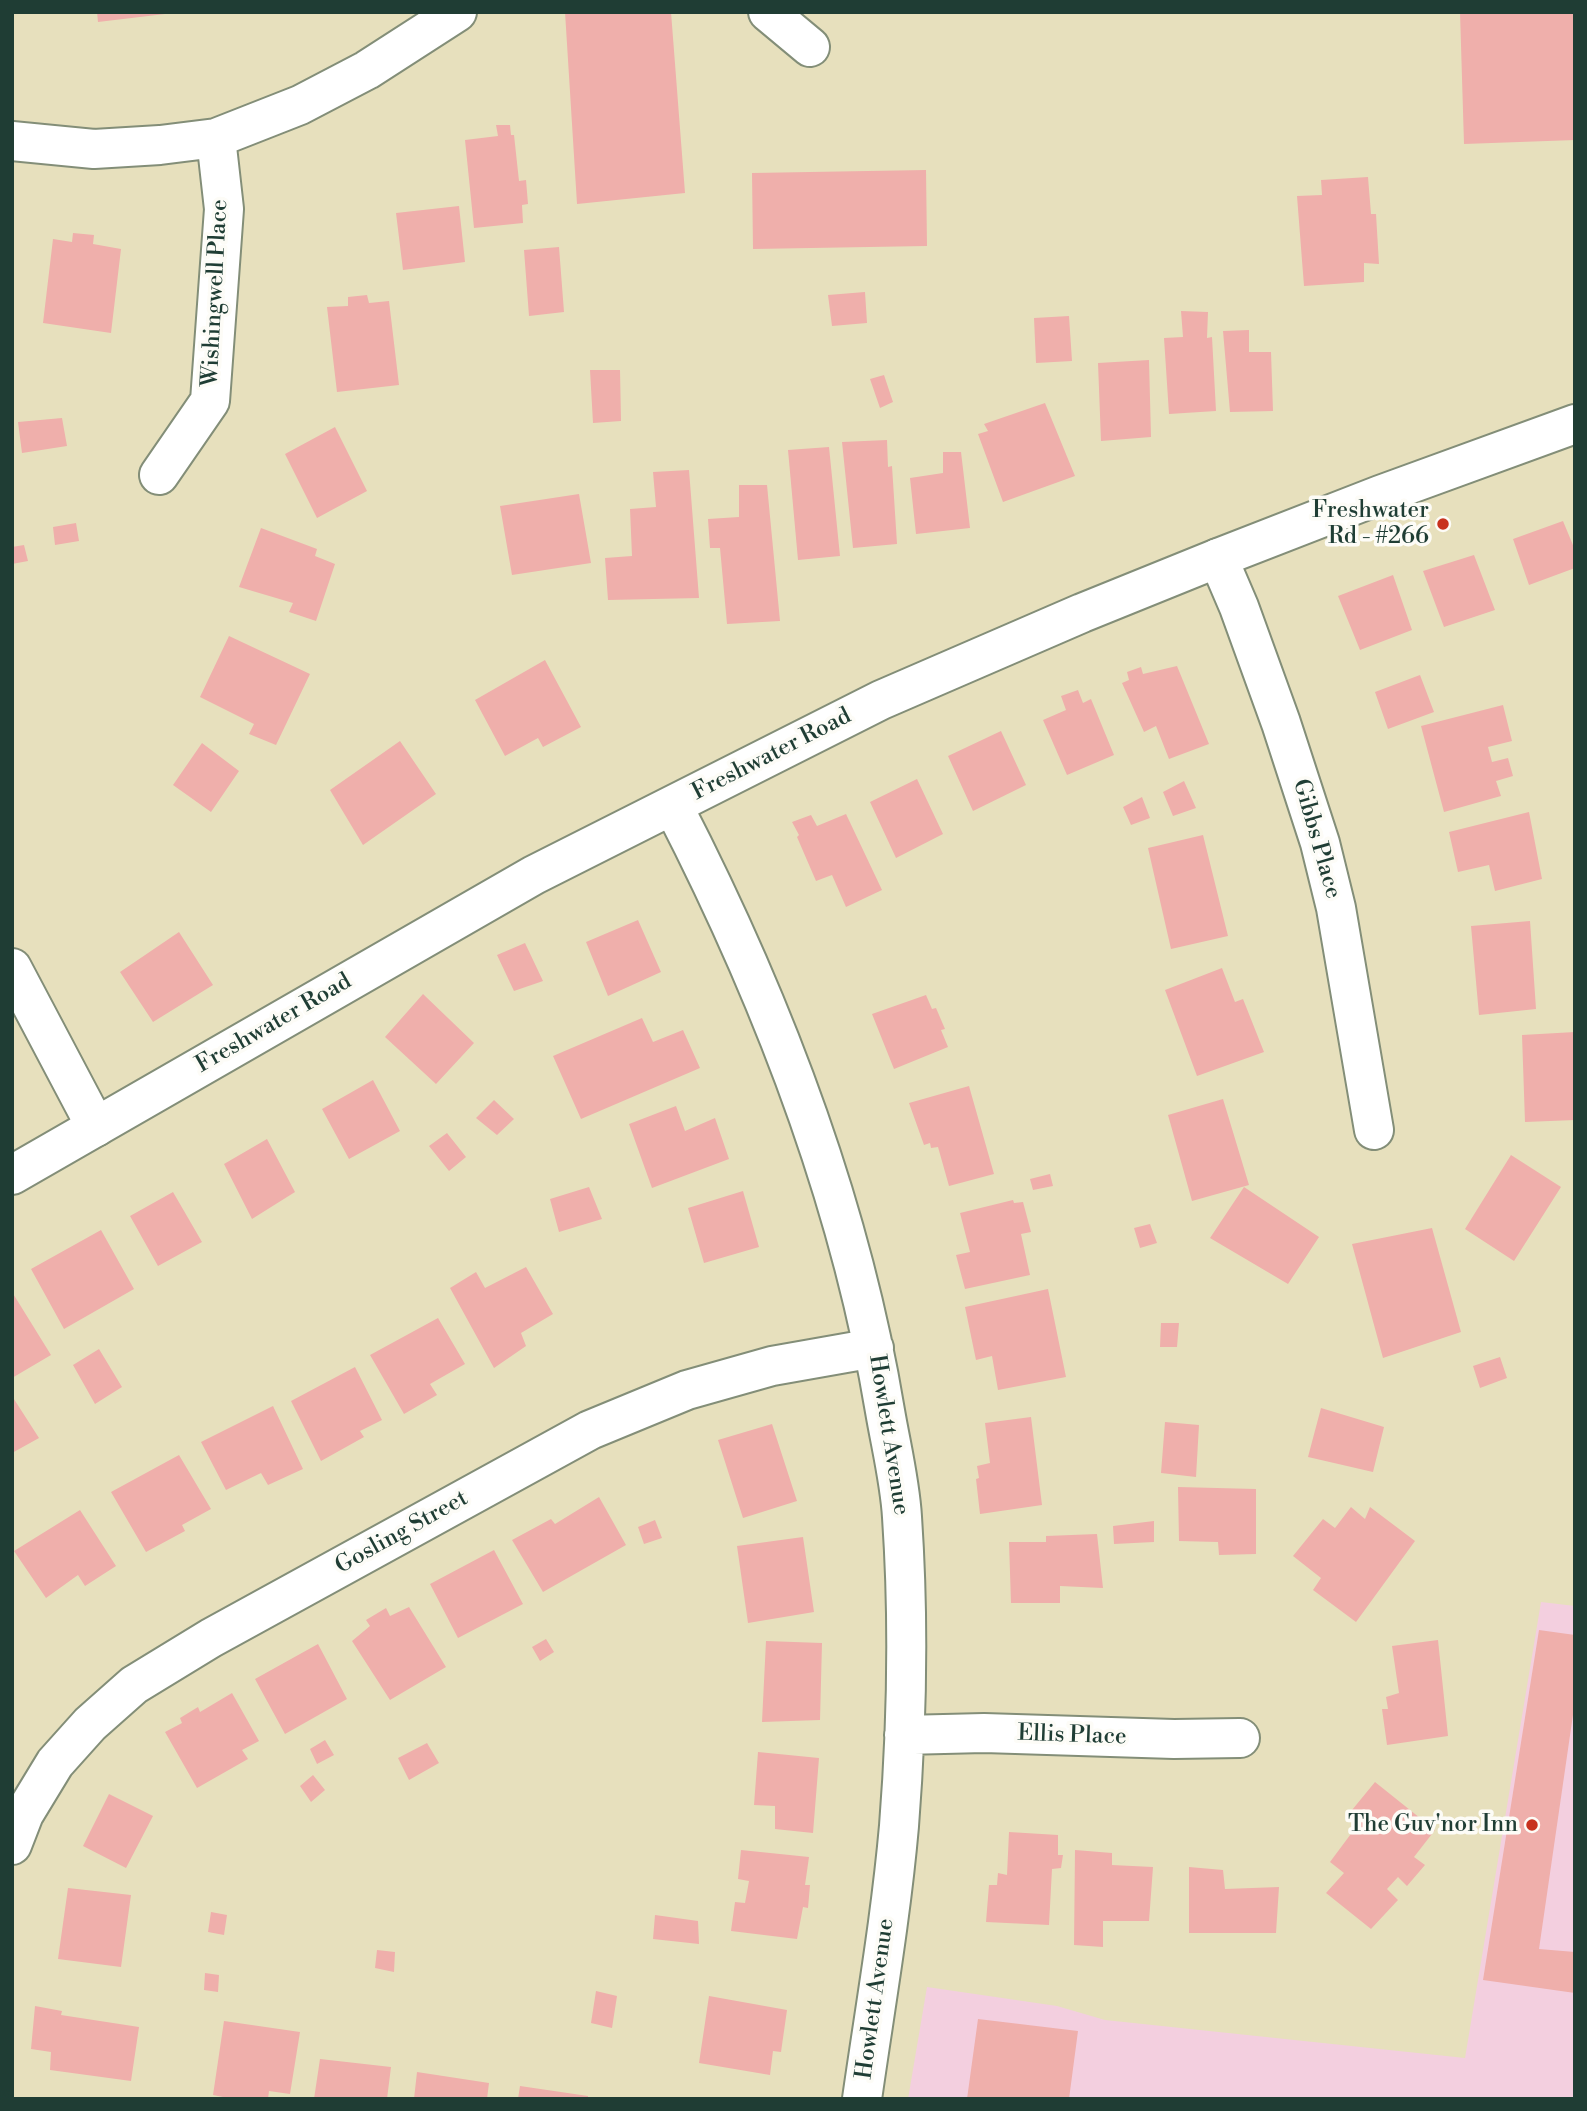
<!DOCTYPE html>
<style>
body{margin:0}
#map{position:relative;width:1587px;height:2111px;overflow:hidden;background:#e7e0bd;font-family:"Libre Bodoni",serif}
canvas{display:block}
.frame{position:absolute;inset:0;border:14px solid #1f3d34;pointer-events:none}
</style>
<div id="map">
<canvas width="1587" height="2111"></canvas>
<div class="frame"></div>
</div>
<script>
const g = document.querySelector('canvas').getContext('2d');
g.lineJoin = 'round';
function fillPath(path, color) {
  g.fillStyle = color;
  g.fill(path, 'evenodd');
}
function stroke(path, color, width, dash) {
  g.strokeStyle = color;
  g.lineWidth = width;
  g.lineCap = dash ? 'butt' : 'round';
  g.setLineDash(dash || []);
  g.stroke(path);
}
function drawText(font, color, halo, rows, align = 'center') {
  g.font = font + ' "Libre Bodoni",serif';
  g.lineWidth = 7;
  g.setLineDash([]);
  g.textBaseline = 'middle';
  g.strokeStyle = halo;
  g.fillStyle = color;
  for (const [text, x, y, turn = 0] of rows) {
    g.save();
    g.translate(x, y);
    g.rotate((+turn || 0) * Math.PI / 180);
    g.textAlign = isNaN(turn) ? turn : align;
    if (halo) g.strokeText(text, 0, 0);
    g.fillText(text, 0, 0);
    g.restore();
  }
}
const built = new Path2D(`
 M1541,1602L1575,1606V2099H908L927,1987L1057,2006L1105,2020L1465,2058Z`);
const building = new Path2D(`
 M97,12H164L165,14L98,22Z
 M565,12H671L685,193L577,204Z
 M1460,12H1575V140L1464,144Z
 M496,125H510L511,135H514L519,181L526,180L528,204L522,205L523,223L474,228L465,140L498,136Z
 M926,170L927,246L753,249L752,173Z
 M1368,177L1371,214H1376L1379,264L1364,263V282L1304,286L1297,196L1322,195L1321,180Z
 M459,206L465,262L403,270L396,213Z
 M73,233L94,235L93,244L121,249L111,333L43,323L53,239L72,242Z
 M559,247L564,312L529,316L524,250Z
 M865,292L867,323L832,326L828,295Z
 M367,295L369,303L389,301L399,385L337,392L327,307L348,306V297Z
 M1181,311L1208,312L1207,338L1212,337L1216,411L1169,414L1164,338L1183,337Z
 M1069,316L1072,361L1036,363L1034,318Z
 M1249,330V352H1271L1273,411L1230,412L1223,331Z
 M1149,360L1151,437L1101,441L1098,363Z
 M590,370H620L621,421L593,423Z
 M884,375L893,402L880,408L870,379Z
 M1045,403L1075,476L1003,502L978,434L988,431L984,424Z
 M62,418L67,446L22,453L18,422Z
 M335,427L367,491L317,518L285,454Z
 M887,440L888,467L892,466L897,544L853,548L842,442Z
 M829,447L840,556L798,560L788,450Z
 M943,452H961L970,528L916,534L910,478L943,473Z
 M689,470L699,598L608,600L605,558L632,556L630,509L656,507L653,472Z
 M739,485H767L780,621L727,624L720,548H710L708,519L739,517Z
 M579,494L591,563L512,575L500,506Z
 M1563,521L1575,550V568L1529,585L1513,539Z
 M76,523L79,541L55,545L53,527Z
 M261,528L317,549L315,556L335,564L316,621L289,612L293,603L239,587Z
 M24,545L28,561L12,564V547Z
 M1474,555L1495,610L1444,627L1423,571Z
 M1393,575L1412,630L1360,650L1338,596Z
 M229,636L310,674L276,745L249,734L254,724L200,697Z
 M545,660L581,727L543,747L538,738L505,756L475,700Z
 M1177,666L1209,744L1169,759L1156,726L1144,732L1122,683L1129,680L1127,672L1141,667L1143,674Z
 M1420,675L1434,712L1388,729L1375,692Z
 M1078,690L1083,703L1091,699L1114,755L1067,775L1043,720L1066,710L1061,696Z
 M1503,705L1512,741L1488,747L1492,762L1508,758L1513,776L1496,781L1501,796L1444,812L1421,726Z
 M1001,731L1026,785L973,811L948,756Z
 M400,741L436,794L363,845L330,790Z
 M202,743L239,771L211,812L173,785Z
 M917,779L943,834L896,858L870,802Z
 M1184,781L1196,808L1173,816L1163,792Z
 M1142,797L1150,818L1131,825L1123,807Z
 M1529,812L1542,879L1495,891L1489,865L1458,872L1449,832Z
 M846,814L882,890L846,907L832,875L816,881L797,837L799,835L792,822L811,815L817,826Z
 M1203,835L1228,936L1171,949L1148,848Z
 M638,920L661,972L608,996L586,942Z
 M1530,921L1536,1009L1479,1015L1471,926Z
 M179,932L213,985L153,1022L120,972Z
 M525,943L543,981L514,991L497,955Z
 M1222,968L1235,1002L1243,999L1264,1052L1197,1076L1165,990Z
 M423,994L474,1043L436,1084L385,1037Z
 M926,995L932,1009L936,1008L945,1029L941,1030L948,1047L894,1069L872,1014Z
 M642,1018L653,1042L683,1030L700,1068L581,1119L553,1056Z
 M1575,1032V1120L1525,1122L1522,1035Z
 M373,1080L400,1131L349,1159L322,1109Z
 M969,1086L994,1174L949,1186L938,1147L931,1148L930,1143L924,1145L909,1103Z
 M1223,1099L1249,1185L1192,1201L1168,1115Z
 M494,1100L514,1119L497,1135L476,1118Z
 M676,1106L685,1131L715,1118L729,1159L652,1188L629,1124Z
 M447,1133L466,1157L449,1171L429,1146Z
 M267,1139L295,1192L252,1219L224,1164Z
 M1511,1155L1561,1187L1514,1261L1465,1229Z
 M1050,1174L1053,1186L1033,1190L1030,1179Z
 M589,1187L602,1219L559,1232L550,1199Z
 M1244,1187L1319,1237L1288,1284L1210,1238Z
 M743,1191L759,1247L704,1263L688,1208Z
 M173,1192L202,1242L158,1266L130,1216Z
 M1013,1200L1014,1203L1023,1202L1031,1232L1021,1234L1030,1275L965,1289L956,1255L970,1252L960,1213Z
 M1150,1224L1157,1243L1140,1248L1134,1228Z
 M1432,1228L1461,1332L1383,1358L1352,1244Z
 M101,1230L134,1289L64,1329L31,1269Z
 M526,1267L553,1314L521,1333L526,1346L494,1368L450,1288L476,1272L485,1288Z
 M1048,1289L1066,1377L998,1390L992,1356L976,1360L965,1307Z
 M12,1292L51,1355L12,1378Z
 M438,1318L465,1364L430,1384L437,1395L404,1414L370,1355Z
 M1161,1323H1179L1177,1347H1160Z
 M99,1349L122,1387L95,1404L73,1365Z
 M1500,1357L1507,1378L1480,1388L1473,1366Z
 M355,1367L382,1420L360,1431L364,1437L321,1461L291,1401Z
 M12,1396L39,1438L12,1453Z
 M273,1406L303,1469L268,1485L261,1473L226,1490L201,1442Z
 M1321,1408L1384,1427L1373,1472L1308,1457Z
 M1031,1417L1042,1505L980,1514L976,1479L979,1478L977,1466L990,1463L985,1423Z
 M1165,1422L1199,1425L1196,1477L1161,1473Z
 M772,1424L797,1501L743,1518L718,1440Z
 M179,1455L211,1509L182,1525L185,1531L146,1552L111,1492Z
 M1178,1487L1256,1489V1554L1219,1555L1218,1542L1179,1541Z
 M599,1497L626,1545L543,1592L512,1540L551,1519L555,1524Z
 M1351,1507L1365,1519L1370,1507L1415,1541L1356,1622L1313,1590L1321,1578L1293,1556L1323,1519L1335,1528Z
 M80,1510L116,1566L85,1586L78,1575L46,1598L14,1551Z
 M655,1520L662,1538L644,1544L638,1527Z
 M1154,1521V1542L1114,1544L1113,1526Z
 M1097,1534L1103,1588L1060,1586V1603H1011L1009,1542H1046V1536Z
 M803,1537L814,1612L748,1623L737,1546Z
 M494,1550L523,1604L458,1638L430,1584Z
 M409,1607L446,1667L390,1700L352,1641L370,1626L366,1620L386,1608L390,1616Z
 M1539,1630L1575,1635V1701L1539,1949L1575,1952V1993L1483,1980Z
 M546,1639L554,1652L540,1661L532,1647Z
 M1438,1640L1448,1736L1387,1745L1382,1709H1388L1386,1697L1399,1693L1392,1646Z
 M766,1641L822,1643L820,1720L762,1722Z
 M318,1644L347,1699L285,1734L255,1679Z
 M232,1693L259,1741L242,1750L248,1759L197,1788L165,1732L182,1723L180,1718L198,1707L200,1712Z
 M325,1740L334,1755L317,1764L310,1749Z
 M427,1743L439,1763L409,1780L398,1758Z
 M758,1752L819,1758L813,1833L775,1829V1806L754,1805Z
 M313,1775L325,1790L311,1802L300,1786Z
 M1375,1782L1435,1830L1414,1857L1425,1865L1407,1886L1398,1877L1387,1889L1398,1900L1371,1929L1326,1893L1344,1873L1330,1862L1362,1819L1352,1810Z
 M109,1794L153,1816L126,1868L83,1846Z
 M1009,1832L1058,1835V1855H1063L1061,1868L1052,1869L1049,1925L986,1922L989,1885H997L998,1873L1007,1875Z
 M741,1850L809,1857L805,1885H810L808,1908L803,1907L797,1939L731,1931L735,1902L745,1903L749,1881L738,1879Z
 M1075,1850L1112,1853V1865L1153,1867L1149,1921H1103V1947L1074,1945Z
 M1189,1867L1223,1870L1225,1889L1279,1887L1276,1933H1189Z
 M68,1888L131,1895L121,1967L58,1959Z
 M211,1912L227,1915L224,1935L208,1932Z
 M655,1915L698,1921L699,1944L653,1939Z
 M377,1950L395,1952L394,1972L375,1968Z
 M205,1973L219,1975L218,1992L204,1990Z
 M596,1991L617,1996L612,2028L591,2023Z
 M709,1996L787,2010L781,2052L773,2051L770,2075L699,2063Z
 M35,2006L62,2011L61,2015L139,2027L131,2081L50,2070L51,2052L31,2049Z
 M978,2019L1078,2031L1069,2099H967Z
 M224,2021L300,2032L290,2094L269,2091L268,2099H233L213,2095Z
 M320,2059L391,2067L387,2099H314Z
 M417,2072L489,2083L487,2099H414Z
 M520,2086L588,2096V2099H518Z`);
const minor = new Path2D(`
 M768,12L810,47
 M12,141L94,149L160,145L216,138L300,105L367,70L457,12
 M159,475L210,401L224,209L216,138
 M1218,558L1239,607L1281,723L1320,843L1336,908L1374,1130
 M673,806C771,996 850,1200 885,1411C891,1446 900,1482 902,1517C909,1620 907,1724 899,1826C891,1917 875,2008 862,2099
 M12,968L96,1127
 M904,1735L984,1733L1174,1739L1240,1738
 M12,1845L24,1814L55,1763L90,1724L134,1685L211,1638L590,1430L687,1390L772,1366L874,1348`);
const secondary = new Path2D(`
 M12,1175L534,875L881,700L1082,613L1218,558L1380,495L1575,424`);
const markers = [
 [1443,524,7,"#c8321e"],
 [1532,1825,7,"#c8321e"]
];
const streetNames = [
 ["Wishingwell Place",216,293,-87],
 ["Freshwater Road",772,755,-27],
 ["Gibbs Place",1316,839,74],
 ["Freshwater Road",274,1024,-30],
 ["Howlett Avenue",888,1435,81],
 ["Gosling Street",402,1533,-29],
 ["Ellis Place",1072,1736,2],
 ["Howlett Avenue",876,1999,-82]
];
const poiNames = [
 ["Freshwater",1429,511],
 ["Rd - #266",1429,537],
 ["The Guv'nor Inn",1518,1825]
];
fillPath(built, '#f3cfdf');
fillPath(building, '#efafab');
stroke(minor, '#838e78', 42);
stroke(secondary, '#838e78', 42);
stroke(minor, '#fff', 38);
stroke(secondary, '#fff', 38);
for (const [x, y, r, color] of markers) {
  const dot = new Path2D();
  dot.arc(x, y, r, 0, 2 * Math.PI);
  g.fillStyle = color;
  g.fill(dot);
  stroke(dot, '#fdfcf7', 2.5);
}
drawText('23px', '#1f3d34', '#fdfcf7', streetNames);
drawText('23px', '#1f3d34', '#fdfcf7', poiNames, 'right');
</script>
